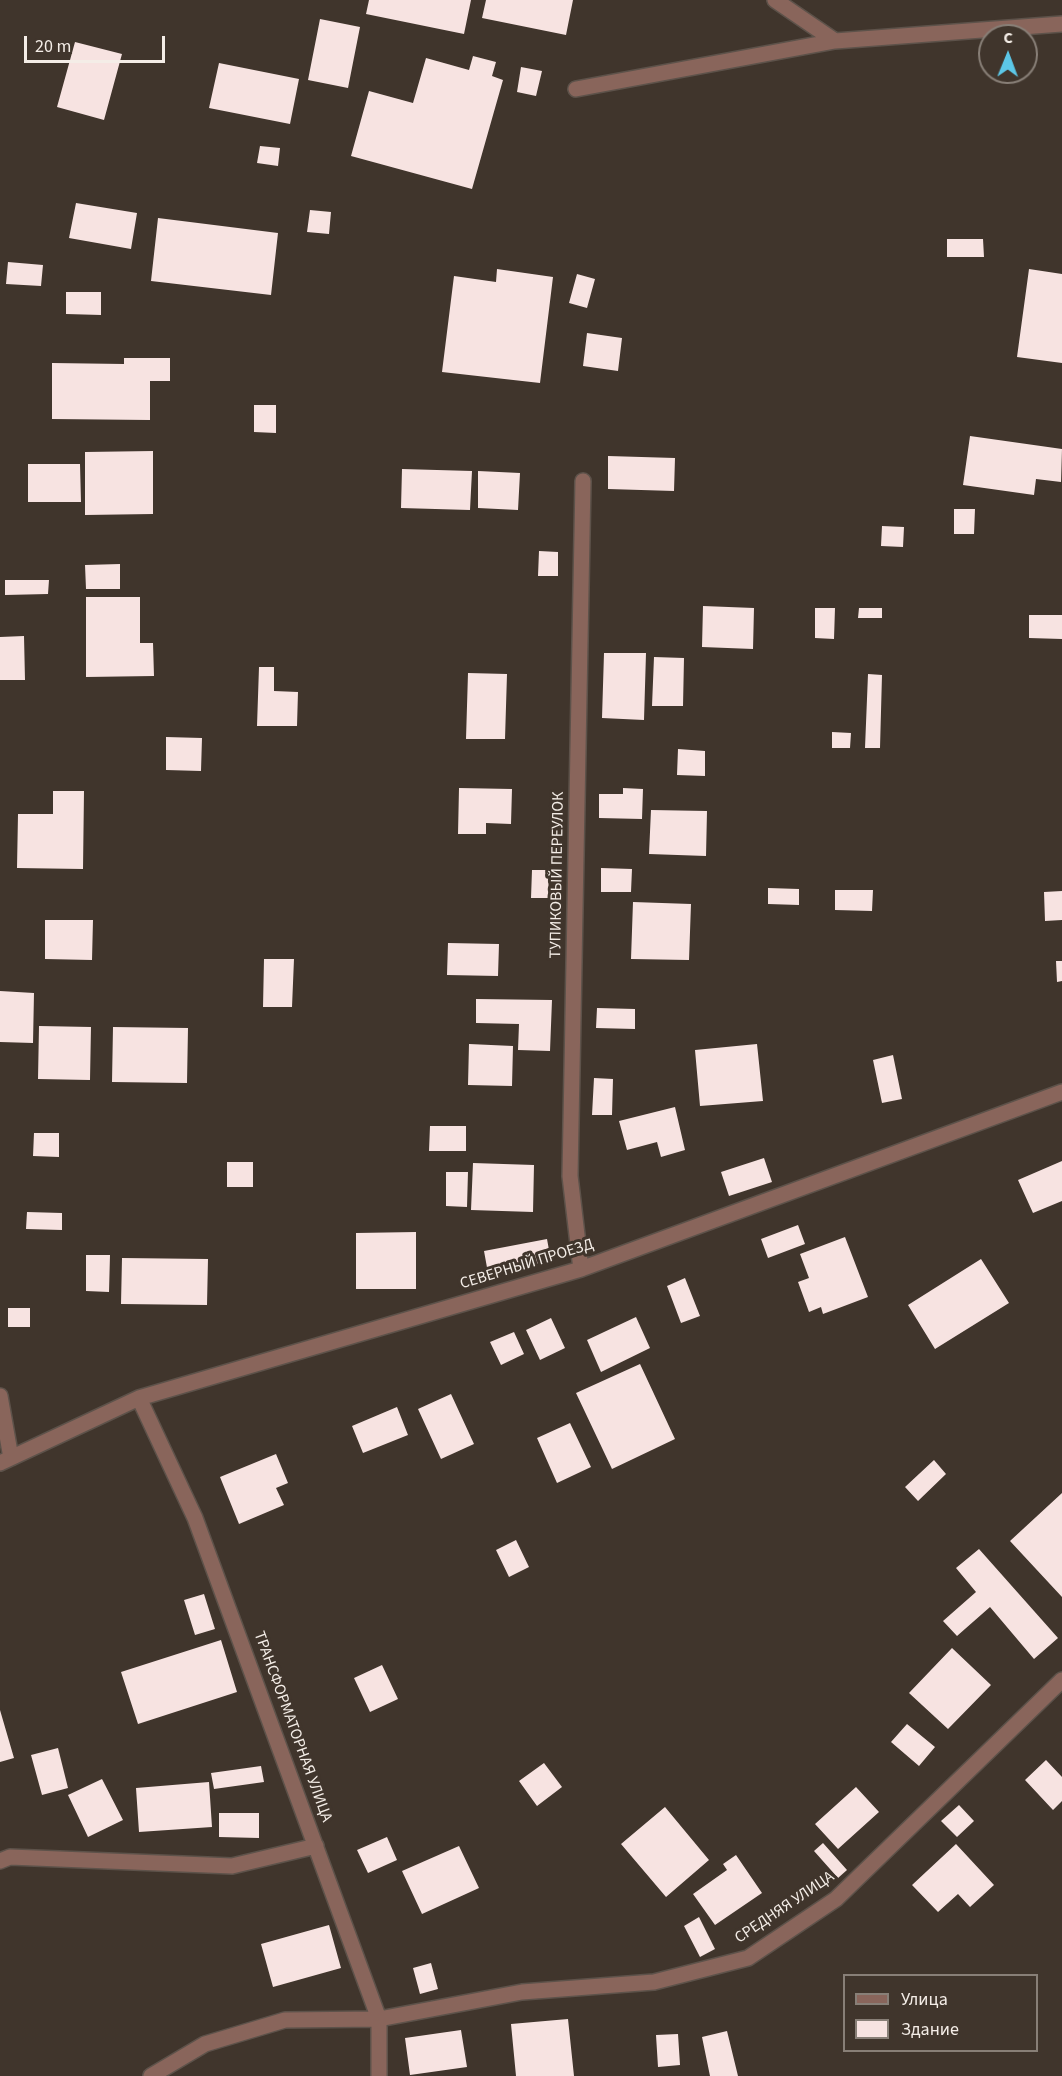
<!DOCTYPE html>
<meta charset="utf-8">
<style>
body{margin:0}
#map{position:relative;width:1062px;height:2076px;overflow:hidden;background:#40352c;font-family:"Source Sans 3",sans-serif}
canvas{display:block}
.legend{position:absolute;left:843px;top:1974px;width:195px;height:78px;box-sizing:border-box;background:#40352c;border:2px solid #887f77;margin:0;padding:8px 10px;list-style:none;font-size:18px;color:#f4ede7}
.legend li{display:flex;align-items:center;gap:12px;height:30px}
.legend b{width:30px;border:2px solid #887f77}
.north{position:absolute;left:978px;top:24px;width:60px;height:60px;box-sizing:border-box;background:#40352c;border:2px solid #887f77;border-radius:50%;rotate:1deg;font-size:16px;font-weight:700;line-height:24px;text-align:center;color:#f4ede7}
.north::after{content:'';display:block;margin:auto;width:21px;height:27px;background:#5cc7e7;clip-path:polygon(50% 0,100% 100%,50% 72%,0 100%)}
.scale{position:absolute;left:24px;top:36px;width:141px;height:27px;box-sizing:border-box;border:3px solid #f4ede7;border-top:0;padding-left:8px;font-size:18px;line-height:21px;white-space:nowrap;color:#f4ede7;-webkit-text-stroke:4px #40352c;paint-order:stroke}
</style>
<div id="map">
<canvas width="1062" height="2076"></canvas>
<ul class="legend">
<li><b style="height:8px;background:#89655b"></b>Улица</li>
<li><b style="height:16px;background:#f7e3e1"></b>Здание</li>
</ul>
<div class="north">С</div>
<div class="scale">20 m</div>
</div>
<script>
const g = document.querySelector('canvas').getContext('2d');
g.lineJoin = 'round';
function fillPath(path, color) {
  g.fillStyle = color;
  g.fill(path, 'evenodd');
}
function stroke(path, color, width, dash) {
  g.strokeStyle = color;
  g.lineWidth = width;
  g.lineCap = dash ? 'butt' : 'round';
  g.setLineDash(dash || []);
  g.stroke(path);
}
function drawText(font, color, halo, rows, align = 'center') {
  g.font = font + ' "Source Sans 3",sans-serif';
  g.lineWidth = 6;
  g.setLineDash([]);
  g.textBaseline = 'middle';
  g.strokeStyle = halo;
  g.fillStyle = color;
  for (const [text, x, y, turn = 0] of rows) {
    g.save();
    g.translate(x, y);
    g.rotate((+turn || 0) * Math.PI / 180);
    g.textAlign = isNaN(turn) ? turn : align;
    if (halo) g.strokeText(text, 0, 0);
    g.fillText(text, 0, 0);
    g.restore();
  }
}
const building = new Path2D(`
 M369,0H471L464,34L366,14Z
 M486,0H573L566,35L482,18Z
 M320,19L360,27L348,88L308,80Z
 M75,42L122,54L104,120L57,107Z
 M473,56L496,62L492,76L503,80L472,189L351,156L369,91L413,103L426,58L469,70Z
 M219,63L299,79L290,124L209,108Z
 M521,67L542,71L536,96L517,92Z
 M260,146L280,148L278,166L257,163Z
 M76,203L137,213L131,249L69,238Z
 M310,210L331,212L329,234L307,232Z
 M158,218L278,233L271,295L151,281Z
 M947,239H983L984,257H947Z
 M8,262L43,265L41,286L6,284Z
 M497,269L553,277L540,383L442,372L454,276L496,282Z
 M1029,269L1062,274V363L1017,357Z
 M577,274L595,279L587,308L569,303Z
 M66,292H101V315L66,314Z
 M587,333L622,338L618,371L583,366Z
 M124,358H170V381H150V420L52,419V363L124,364Z
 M254,405H276V433L254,432Z
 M970,436L1062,449L1061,482L1036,479L1034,495L963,485Z
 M153,451V514L85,515V452Z
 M608,456L675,458L674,491L608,489Z
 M28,464H80L81,502H28Z
 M402,469L472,471L470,510L401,508Z
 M478,471L520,473L518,510L478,508Z
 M954,509H975L974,534H954Z
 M882,526L904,527L903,547L881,546Z
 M539,551L558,552V576H538Z
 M120,564V589H86L85,565Z
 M5,580H49L48,594L5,595Z
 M86,597H140V643H153L154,676L86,677Z
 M703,606L754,608L753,649L702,647Z
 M815,608H835L834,639L815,638Z
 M859,608H882V618H858Z
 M1029,615H1062V639L1029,638Z
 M24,636L25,680H0V637Z
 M604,653H646L644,720L602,718Z
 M654,657L684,658L683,706H652Z
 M259,667H274V691L298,692L297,726H257Z
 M468,673L507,674L505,739H466Z
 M868,674L882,675L880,748H865Z
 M832,732L851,733L850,748H832Z
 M166,737L202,738L201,771L166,770Z
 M678,749L705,751V776L677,775Z
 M459,788L512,789L511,824L486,823V834H458Z
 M623,788L643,789L642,819L599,818V794H623Z
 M53,791H84L83,869L17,868L18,814H53Z
 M651,810L707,811L706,856L649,854Z
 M601,868L632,869L631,892H601Z
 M532,870H549L548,898H531Z
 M768,888L799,889V905L768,904Z
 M835,890H873L872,911L835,910Z
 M1062,891V920L1045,921L1044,892Z
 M633,902L691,904L689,960L631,959Z
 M45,920H93L92,960L45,959Z
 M448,943L499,944L498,976L447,975Z
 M264,959H294L292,1007H263Z
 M1056,961H1062V981L1057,982Z
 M0,991L34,993L33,1043L0,1042Z
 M476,999L552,1000L550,1051L518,1050L519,1024L476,1023Z
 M597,1008L635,1009V1029L596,1028Z
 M39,1026L91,1027L90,1080L38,1079Z
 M113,1027L188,1028L187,1083L112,1082Z
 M469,1044L513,1046L512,1086L468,1085Z
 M757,1044L763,1101L700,1106L695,1050Z
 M893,1055L902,1099L882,1103L873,1060Z
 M594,1078L613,1079L612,1115H592Z
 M675,1107L685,1150L661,1157L657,1142L627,1150L619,1121Z
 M430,1126H466V1151H429Z
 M34,1133H59V1157L33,1156Z
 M764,1158L772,1182L729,1196L721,1172Z
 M1062,1161V1201L1033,1213L1018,1180Z
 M227,1162H253V1187H227Z
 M473,1163L534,1165L533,1212L471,1210Z
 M446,1172H468L467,1207L446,1206Z
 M27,1212L62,1213V1230L26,1229Z
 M798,1225L805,1244L768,1258L761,1239Z
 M416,1232V1289H356V1233Z
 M845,1237L868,1297L823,1314L821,1307L809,1312L798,1282L809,1278L800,1254Z
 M547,1239L551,1261L488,1273L484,1251Z
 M86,1255H110L109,1292L86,1291Z
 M122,1258L208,1259L207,1305L121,1304Z
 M981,1259L1009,1303L935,1349L908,1305Z
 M685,1278L700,1316L681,1323L667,1286Z
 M8,1308H30V1327H8Z
 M636,1317L650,1348L601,1372L587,1340Z
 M551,1318L565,1348L540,1360L526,1330Z
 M514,1332L524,1354L501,1365L490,1342Z
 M640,1364L675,1439L612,1469L576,1393Z
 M451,1394L474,1444L441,1459L418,1409Z
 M397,1407L408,1435L363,1453L352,1426Z
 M570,1423L591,1467L557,1483L537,1438Z
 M276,1454L288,1483L276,1488L284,1505L239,1524L220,1477Z
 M934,1460L946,1474L918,1501L905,1487Z
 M1062,1493V1597L1010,1541Z
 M516,1540L529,1567L509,1577L496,1550Z
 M979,1549L1058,1638L1034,1659L990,1607L957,1636L943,1621L976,1592L956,1568Z
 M204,1594L215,1629L195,1635L184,1600Z
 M221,1640L237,1692L138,1724L121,1672Z
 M952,1648L991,1685L948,1729L909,1693Z
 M382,1665L398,1699L370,1712L354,1678Z
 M0,1710L14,1758L0,1762Z
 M907,1724L935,1747L919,1766L891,1742Z
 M58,1748L68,1788L42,1795L31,1755Z
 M1046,1760L1062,1777V1801L1053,1810L1025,1780Z
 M544,1763L562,1787L537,1806L519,1781Z
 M261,1766L264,1782L214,1789L211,1773Z
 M102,1779L123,1820L88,1837L68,1795Z
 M209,1782L212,1827L139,1832L136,1788Z
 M856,1787L879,1812L838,1849L815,1824Z
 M959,1805L974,1821L957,1837L941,1821Z
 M665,1807L709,1860L666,1897L621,1844Z
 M219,1813H259V1838L219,1837Z
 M387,1837L397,1860L368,1873L357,1850Z
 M823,1843L847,1870L838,1878L814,1851Z
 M956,1844L994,1885L970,1907L958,1894L938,1912L912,1885Z
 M459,1846L479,1888L422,1914L402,1871Z
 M736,1855L762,1893L715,1925L693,1894L727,1870L723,1864Z
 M699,1917L715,1949L700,1957L684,1926Z
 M329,1925L341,1968L273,1987L261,1944Z
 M431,1963L438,1989L420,1994L413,1968Z
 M568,2019L574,2076H516L511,2024Z
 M461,2030L467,2067L410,2075L405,2038Z
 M727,2031L738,2076H710L702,2037Z
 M678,2034L680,2065L658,2067L656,2035Z`);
const minor = new Path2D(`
 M775,0L835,41
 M576,89L835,41L1062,24
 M581,1269L570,1176L583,481
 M0,1396L11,1458
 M139,1398L195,1518L379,2019V2076
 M0,1463L139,1398L581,1269L1062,1092
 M0,1861L10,1857L232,1866L316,1846
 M151,2076L205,2044L285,2020L379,2019L522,1992L654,1982L748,1958L836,1899L1062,1680`);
const streetNames = [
 ["ТУПИКОВЫЙ ПЕРЕУЛОК",558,875,-89],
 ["СЕВЕРНЫЙ ПРОЕЗД",527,1265,-17],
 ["ТРАНСФОРМАТОРНАЯ УЛИЦА",292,1727,70],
 ["СРЕДНЯЯ УЛИЦА",785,1908,-34]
];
fillPath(building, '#f7e3e1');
stroke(minor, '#5d524a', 18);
stroke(minor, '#89655b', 15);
drawText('16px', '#f4ede7', '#40352c', streetNames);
</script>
